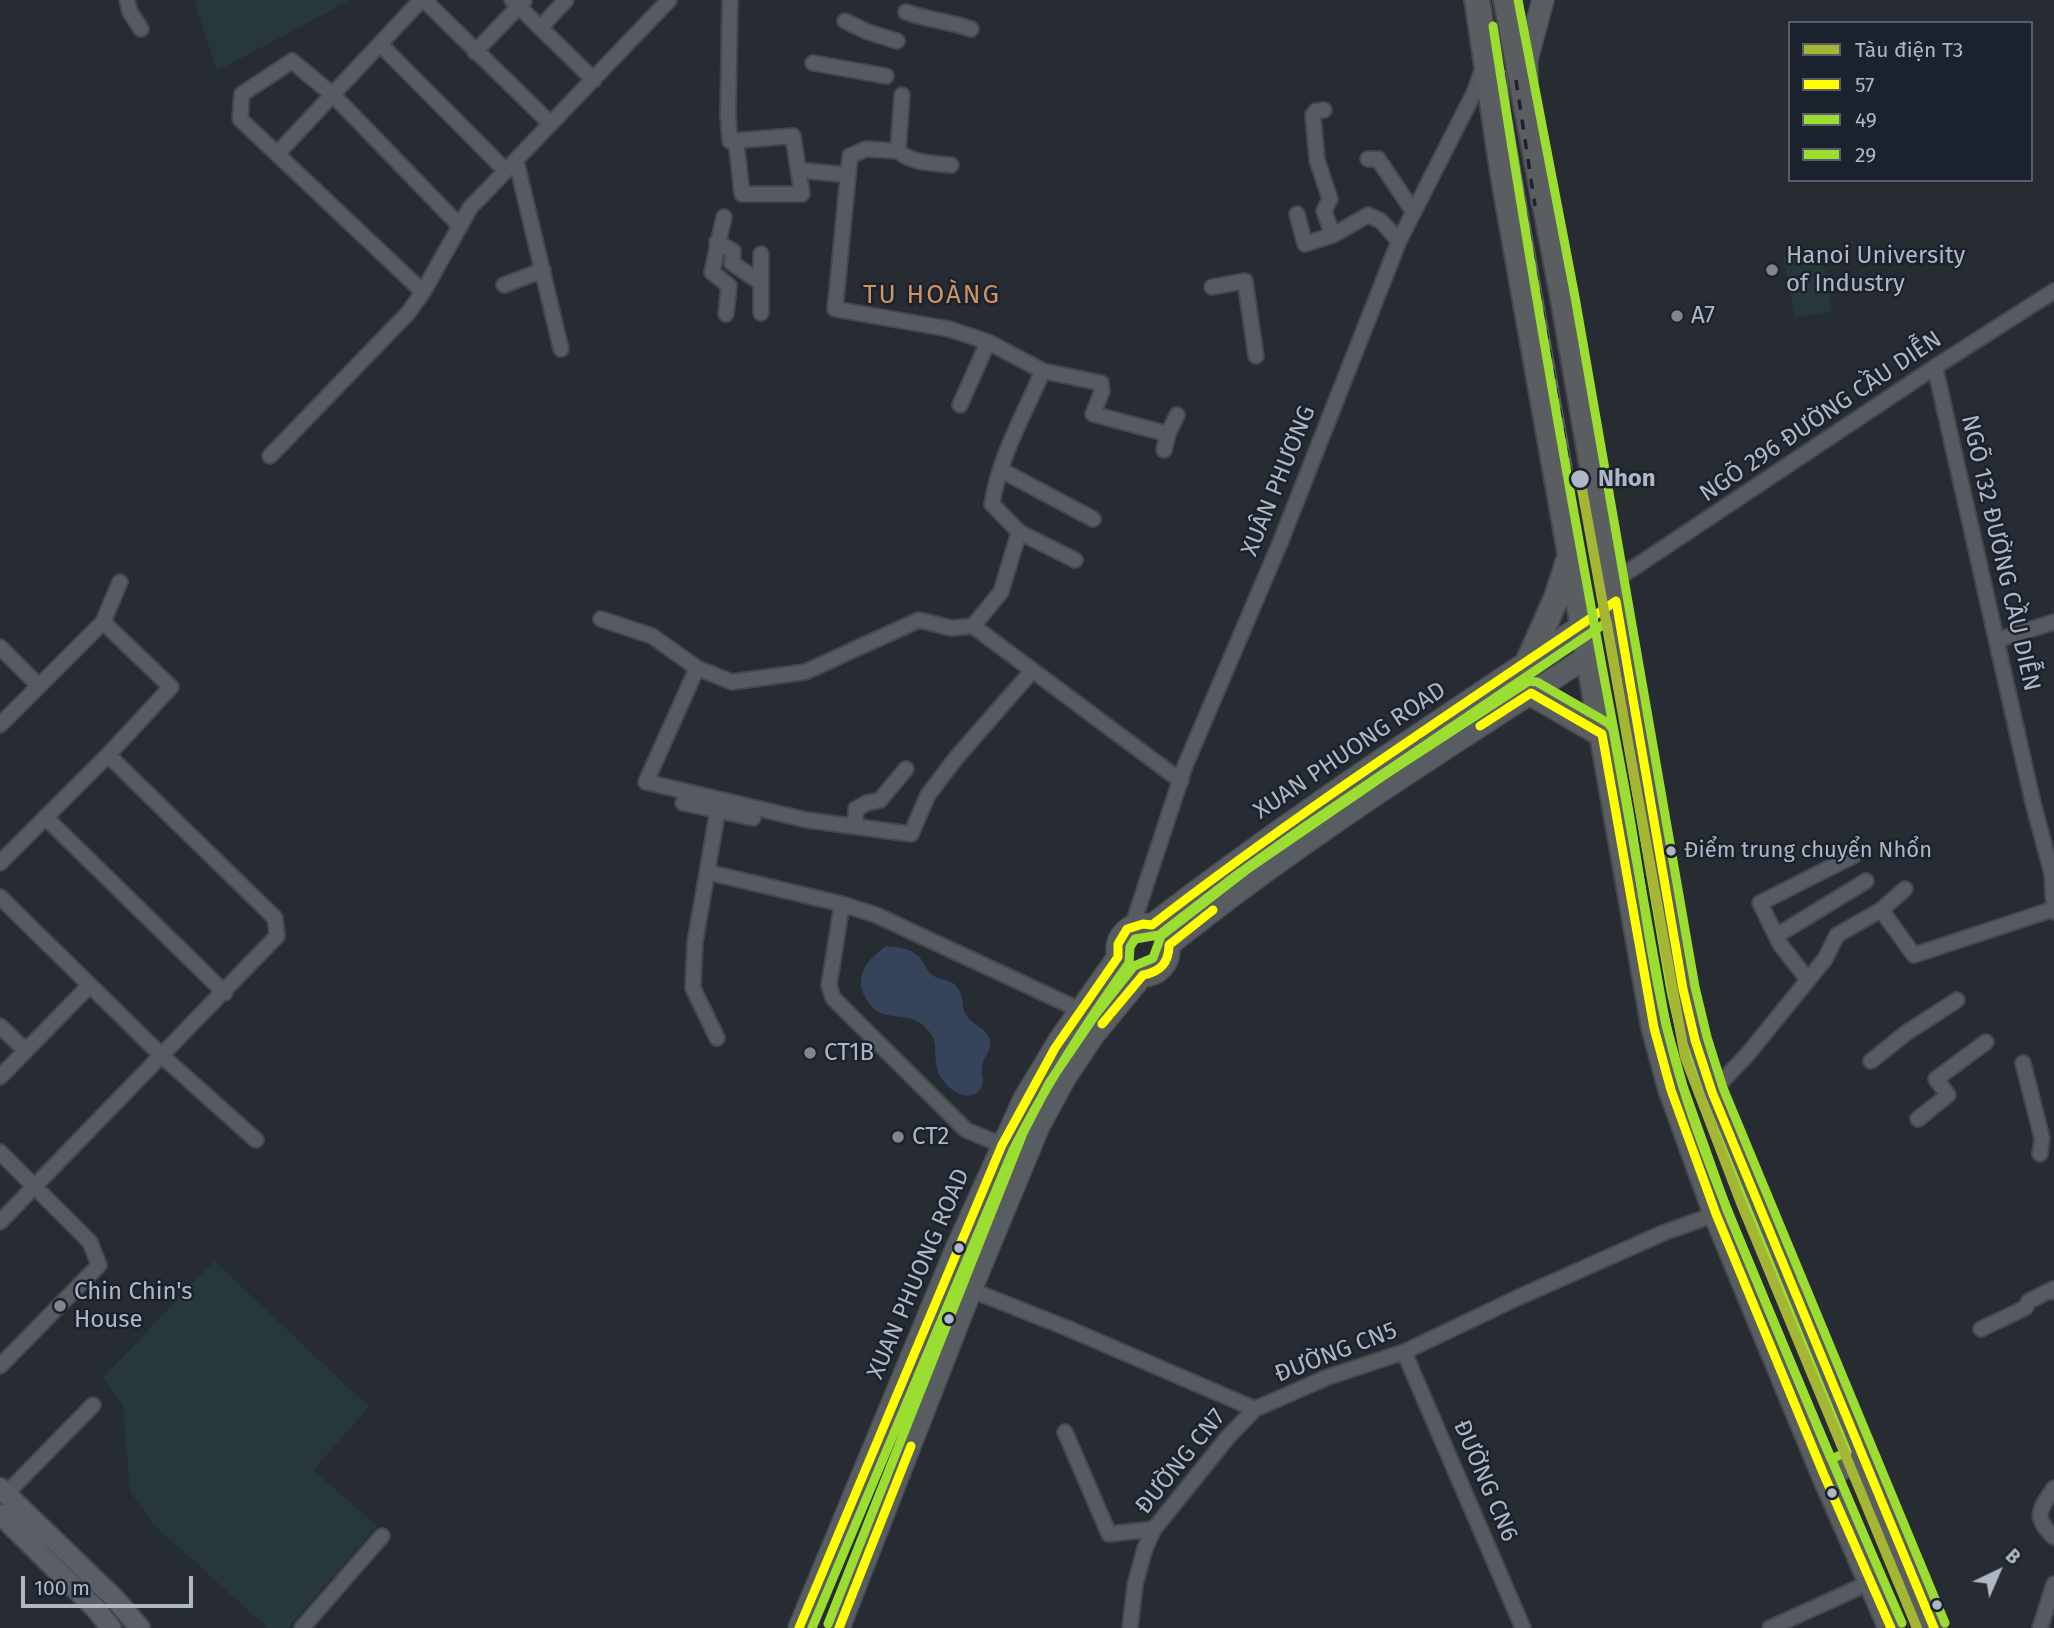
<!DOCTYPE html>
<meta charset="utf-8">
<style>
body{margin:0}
#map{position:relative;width:2054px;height:1628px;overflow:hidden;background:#272c32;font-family:"Fira Sans",sans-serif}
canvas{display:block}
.legend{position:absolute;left:1788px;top:21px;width:245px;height:161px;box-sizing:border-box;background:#1b222d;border:2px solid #575e69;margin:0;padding:9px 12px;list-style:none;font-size:21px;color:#b0b7c4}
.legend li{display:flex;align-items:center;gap:14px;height:35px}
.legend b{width:35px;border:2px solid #575e69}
.north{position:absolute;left:1963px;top:1537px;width:70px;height:70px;-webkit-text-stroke:5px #1b222d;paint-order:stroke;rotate:44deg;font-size:19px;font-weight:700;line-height:28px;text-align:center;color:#b0b7c4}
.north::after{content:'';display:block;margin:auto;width:24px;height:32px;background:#b0b7c4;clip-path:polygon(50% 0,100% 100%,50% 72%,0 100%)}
.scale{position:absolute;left:21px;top:1576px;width:172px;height:32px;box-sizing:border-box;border:4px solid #b0b7c4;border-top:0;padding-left:9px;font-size:21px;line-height:24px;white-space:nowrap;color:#b0b7c4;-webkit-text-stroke:5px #1b222d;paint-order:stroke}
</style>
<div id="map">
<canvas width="2054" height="1628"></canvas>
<ul class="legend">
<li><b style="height:9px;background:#a5b635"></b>Tàu điện T3</li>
<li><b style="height:9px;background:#ff0"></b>57</li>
<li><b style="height:9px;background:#9cdd31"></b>49</li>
<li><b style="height:9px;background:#9cdd31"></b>29</li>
</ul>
<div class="north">B</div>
<div class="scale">100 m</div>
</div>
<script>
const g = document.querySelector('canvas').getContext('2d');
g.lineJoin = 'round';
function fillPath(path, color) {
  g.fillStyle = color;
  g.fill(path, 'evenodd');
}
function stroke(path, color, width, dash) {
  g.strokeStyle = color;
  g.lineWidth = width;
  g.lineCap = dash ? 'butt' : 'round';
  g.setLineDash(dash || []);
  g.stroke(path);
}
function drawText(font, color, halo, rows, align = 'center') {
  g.font = font + ' "Fira Sans",sans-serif';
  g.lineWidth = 5;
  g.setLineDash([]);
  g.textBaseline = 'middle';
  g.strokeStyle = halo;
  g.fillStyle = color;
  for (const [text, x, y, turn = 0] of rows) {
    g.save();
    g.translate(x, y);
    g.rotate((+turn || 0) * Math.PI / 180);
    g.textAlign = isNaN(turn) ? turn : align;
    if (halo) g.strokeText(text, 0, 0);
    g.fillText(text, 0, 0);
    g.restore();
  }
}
const green = new Path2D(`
 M194,0H350L217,71Z
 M1820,250L1832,311L1795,318L1783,257Z
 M214,1261L369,1407L313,1470L377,1526L288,1628H268L157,1528L130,1492L123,1405L103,1378Z`);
const water = new Path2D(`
 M886,946C898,947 911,948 920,958C925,963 926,971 932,975C941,981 954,979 959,990C964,997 961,1008 966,1015C971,1024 984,1027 989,1037C994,1049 983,1056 982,1067C981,1072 983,1077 983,1082C982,1088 979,1092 974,1094C961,1101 942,1084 938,1071C932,1053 941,1042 925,1027C911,1013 896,1019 880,1013C876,1011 872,1007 869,1003C851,980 866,960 886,946Z`);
const street = new Path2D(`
 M127,0L130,12L141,29
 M424,0L550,123
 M512,0L594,80
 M730,0L728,115L730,141L793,136L802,194H742L736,140
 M906,12C927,20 949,21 971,29
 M845,21L868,32L897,41
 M541,27L566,0
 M381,45L505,170
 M475,52L524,1
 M813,63L886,76
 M1324,110L1316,111L1313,115L1317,160L1330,199L1324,211L1333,235
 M898,151L866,149L850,156L835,309L949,329L988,342L1043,371L1101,383L1102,391L1093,414L1168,434L1164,450
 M898,151C913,164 933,163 951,165
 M898,151L902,95
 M277,154L421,0
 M1368,159H1378L1413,211
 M516,160L561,349
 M798,170L848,175
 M1297,214L1305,244L1333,235L1368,215L1381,221L1399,241
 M724,217L712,272L729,286L726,314
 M717,242L733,251L732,263L760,282
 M761,254V313
 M504,285L543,270
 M1212,287L1245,281L1256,356
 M423,292L240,119L242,94L292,61L333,95L460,226
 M1935,367L2033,803L2052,874L2054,912
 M960,405L988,342
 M1168,434L1177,415
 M270,456L408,313L423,292L470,208L669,0
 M1001,470L1093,519
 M1019,532L1075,560
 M1614,581L1935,367L2054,291
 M601,619L652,636L697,668
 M973,626L951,628L919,620L805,672L732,682L697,668L646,782L807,820L911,834L928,795L956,758L1032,671
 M973,626L1001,592L1019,532L992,504C999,458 1024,414 1043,371
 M973,626L1181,781
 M1997,640L2054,622
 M0,647L39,686
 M0,725L103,622L120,582
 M683,803L753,818
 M45,817L225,993
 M855,826L856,809L867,803L880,800L906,769
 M0,863L108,755L171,687L103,622
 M707,872L842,904L876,915L1080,1010
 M0,897L162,1056L256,1140
 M842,904L829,985L833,998L966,1130L1002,1145
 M1881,910L1905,889
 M1132,927L1185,766L1280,543L1399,241L1475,91L1483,67
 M1776,936L1866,881
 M1808,980L1780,944L1760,903L1853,856
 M0,1026L25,1050
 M717,1038L693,988L695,942L718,809
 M1871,1061L1906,1033L1957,1000
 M2023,1063L2042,1138L2040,1154
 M0,1077L89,986
 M1712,1092L1747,1055L1825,959L1837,935L1881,910L1914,955L2054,909
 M1918,1119L1948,1095L1936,1079L1986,1042
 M0,1152L90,1242L99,1265L0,1366
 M0,1222L277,936L275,918L108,755
 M971,1290L1067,1328L1255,1409
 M1981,1329L2025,1308L2029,1301L2053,1289L2054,1292
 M1404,1352L1523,1628
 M1065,1432L1109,1534L1154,1529
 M2054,1488C2040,1509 2032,1517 2054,1537
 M6,1494L93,1405
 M302,1628L382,1536
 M1130,1628L1135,1585L1145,1548L1154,1529L1228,1437L1255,1409L1328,1377L1404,1352L1517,1298L1663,1233L1716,1214
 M1770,1628L1871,1582
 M2040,1628L2054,1584`);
const secondary = new Path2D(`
 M0,1488L115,1599L140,1628
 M0,1514L96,1609L111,1628`);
const primary = new Path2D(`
 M1527,81V59L1543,0
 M1117 950a26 26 0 1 1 52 0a26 26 0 1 1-52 0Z
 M1152,925C1290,818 1436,723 1581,626
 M1169,945C1301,839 1445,749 1587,657
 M799,1628L956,1249L1024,1099L1060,1039L1118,957
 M839,1628L971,1290L1039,1126L1065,1078L1093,1036L1143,975`);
const highway = new Path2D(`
 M1477,0L1503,175L1654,1028L1671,1090L1716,1214L1824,1475L1891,1628
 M1506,0L1563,299L1683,989L1695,1040L1712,1092L1934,1628
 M1528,662L1556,599L1568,562
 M1531,693L1602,734
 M1824,1475L1863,1458`);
const rail = new Path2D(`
 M1504,73L1508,111L1572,481
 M1516,80L1535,206`);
const bus1 = new Path2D(`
 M1480,726L1531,693L1602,734L1654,1028L1671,1090L1716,1214L1824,1475L1891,1628
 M1102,1024L1143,975C1160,972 1169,963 1169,945L1213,910
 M799,1628L1002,1145L1055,1048L1118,957V944L1127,929L1143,924L1152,925C1301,810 1460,707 1616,601L1683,989L1695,1040L1712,1092L1934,1628
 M839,1628L911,1446`);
const bus2 = new Path2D(`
 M812,1628L1013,1150C1046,1084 1086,1023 1129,963L1130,947L1135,939L1159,935L1234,877L1303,828L1607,622L1671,991L1683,1044L1701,1097L1847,1452L1831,1459L1727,1210L1683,1086L1666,1025L1613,730L1608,723L1537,682L1529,681L1386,774L1249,868L1161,936L1153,958L1134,966L1096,1014L1049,1083L1023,1133L828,1624`);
const bus3 = new Path2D(`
 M1518,0L1575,297L1695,987L1707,1037L1723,1088L1945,1623
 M1493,26C1531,276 1575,525 1622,773C1642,876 1651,983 1682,1084C1704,1158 1736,1230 1765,1301C1810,1409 1855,1516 1902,1623`);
const metro1 = new Path2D(`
 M1580,478L1685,1057L1741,1203L1917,1628`);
const markers = [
 [1772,270,7,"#808691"],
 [1677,316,7,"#808691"],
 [1580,479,10,"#b0b7c4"],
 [1671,851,6,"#b0b7c4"],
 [810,1053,7,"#808691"],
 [898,1137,7,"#808691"],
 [959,1248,6,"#b0b7c4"],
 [60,1306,7,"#808691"],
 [949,1319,6,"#b0b7c4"],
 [1832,1493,6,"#b0b7c4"],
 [1937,1605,6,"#b0b7c4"]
];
const busNames = [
 ["Điểm trung chuyển Nhổn",1684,851]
];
const poiNames = [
 ["Hanoi University",1786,256],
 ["of Industry",1786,284],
 ["A7",1691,316],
 ["CT1B",824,1053],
 ["CT2",912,1137],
 ["Chin Chin's",74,1292],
 ["House",74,1320]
];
const streetNames = [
 ["NGÕ 296 ĐƯỜNG CẦU DIỄN",1821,417,-34],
 ["XUÂN PHƯƠNG",1279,481,-68],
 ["NGÕ 132 ĐƯỜNG CẦU DIỄN",2000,553,77],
 ["XUAN PHUONG ROAD",1350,751,-34],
 ["XUAN PHUONG ROAD",919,1274,-67],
 ["ĐƯỜNG CN5",1336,1353,-21],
 ["ĐƯỜNG CN7",1181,1462,-51],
 ["ĐƯỜNG CN6",1485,1481,67]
];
const stopNames = [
 ["Nhon",1598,479]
];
const neighbourhoodNames = [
 ["TU HOÀNG",932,296]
];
fillPath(green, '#27383a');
fillPath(water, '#35445a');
stroke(street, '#44484d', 18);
stroke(secondary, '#44484d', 23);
stroke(primary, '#44484f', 24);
stroke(highway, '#44474e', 28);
stroke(street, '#565a61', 14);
stroke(secondary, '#5a5e66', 19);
stroke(primary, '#585d62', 21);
stroke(highway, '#5b5e61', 24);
stroke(rail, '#5a5e64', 6);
stroke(rail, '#1b222d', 3.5, [10]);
stroke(bus1, '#ff0', 9);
stroke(bus2, '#9cdd31', 9);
stroke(bus3, '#9cdd31', 9);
stroke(metro1, '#a5b635', 10);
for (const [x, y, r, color] of markers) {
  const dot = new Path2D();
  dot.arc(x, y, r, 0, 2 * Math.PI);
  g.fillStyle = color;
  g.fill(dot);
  stroke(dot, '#1b222d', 2.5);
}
drawText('22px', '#b0b7c4', '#1b222d', busNames, 'left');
drawText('24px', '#b0b7c4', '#1b222d', poiNames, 'left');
drawText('24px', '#b0b7c4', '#1b222d', streetNames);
drawText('bold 24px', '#b0b7c4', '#1b222d', stopNames, 'left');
g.letterSpacing = '2px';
drawText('26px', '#ce9362', '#1b222d', neighbourhoodNames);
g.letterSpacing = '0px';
</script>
